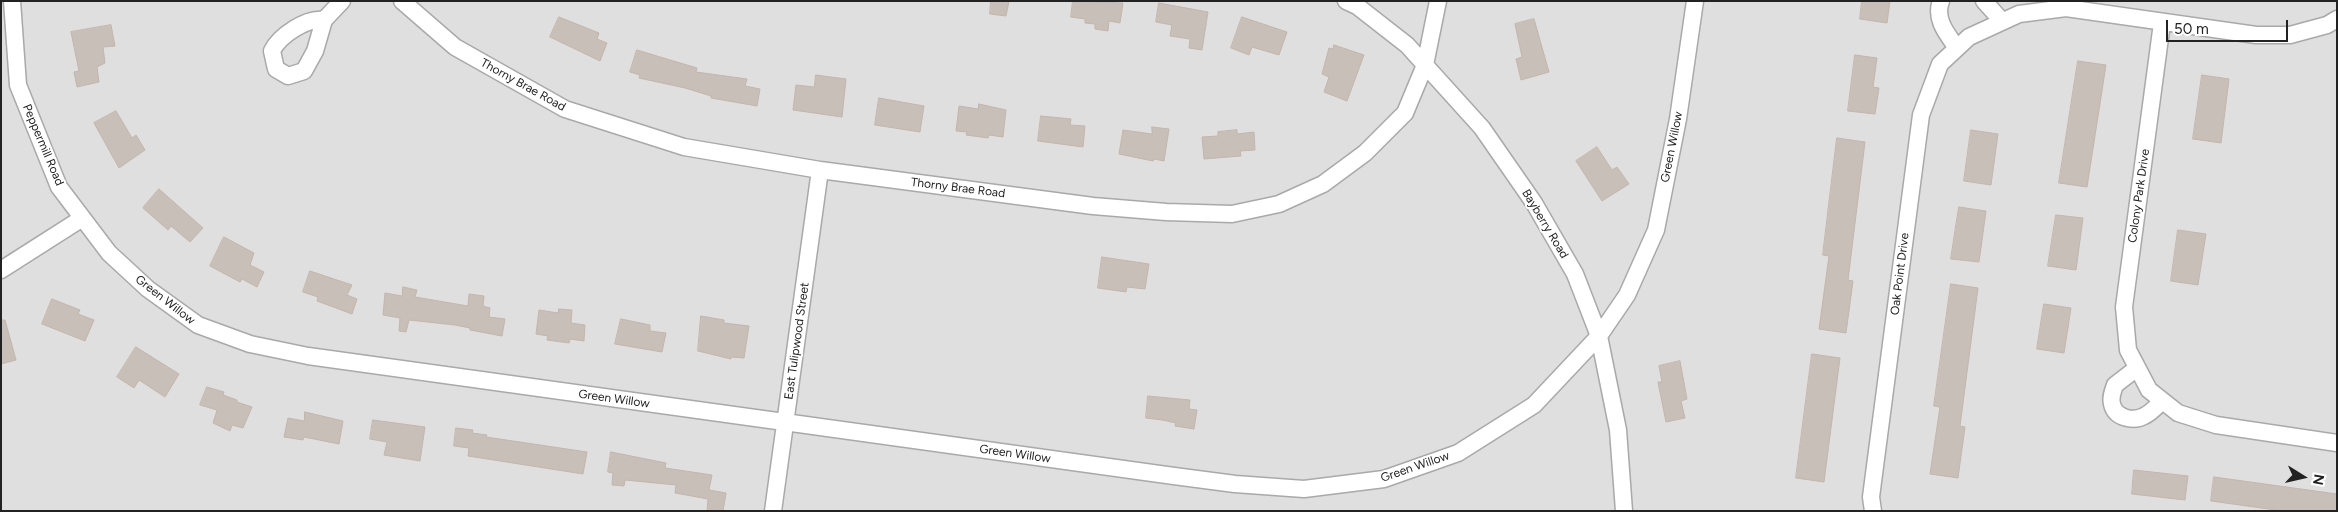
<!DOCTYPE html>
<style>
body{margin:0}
#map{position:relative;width:2338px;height:512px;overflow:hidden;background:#f2efe9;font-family:Figtree,sans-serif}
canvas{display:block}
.frame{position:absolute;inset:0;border:2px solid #222;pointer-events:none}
.north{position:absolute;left:2278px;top:452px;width:50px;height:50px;-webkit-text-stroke:4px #fff;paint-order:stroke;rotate:100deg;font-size:14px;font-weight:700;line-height:20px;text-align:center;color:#222}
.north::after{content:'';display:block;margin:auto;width:18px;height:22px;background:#222;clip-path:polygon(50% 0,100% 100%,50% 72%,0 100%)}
.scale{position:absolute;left:2166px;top:20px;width:122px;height:22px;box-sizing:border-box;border:2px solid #222;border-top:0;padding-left:6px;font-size:15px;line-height:18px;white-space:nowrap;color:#222;-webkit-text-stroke:4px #fff;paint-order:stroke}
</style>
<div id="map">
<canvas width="2338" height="512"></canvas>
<div class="frame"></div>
<div class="north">N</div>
<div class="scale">50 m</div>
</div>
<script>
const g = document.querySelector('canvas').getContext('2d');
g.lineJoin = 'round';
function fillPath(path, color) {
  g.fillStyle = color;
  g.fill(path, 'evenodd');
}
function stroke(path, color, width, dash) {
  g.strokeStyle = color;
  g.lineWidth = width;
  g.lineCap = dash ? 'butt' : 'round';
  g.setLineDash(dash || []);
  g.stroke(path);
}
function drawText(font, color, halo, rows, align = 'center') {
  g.font = font + ' Figtree,sans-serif';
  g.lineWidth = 4;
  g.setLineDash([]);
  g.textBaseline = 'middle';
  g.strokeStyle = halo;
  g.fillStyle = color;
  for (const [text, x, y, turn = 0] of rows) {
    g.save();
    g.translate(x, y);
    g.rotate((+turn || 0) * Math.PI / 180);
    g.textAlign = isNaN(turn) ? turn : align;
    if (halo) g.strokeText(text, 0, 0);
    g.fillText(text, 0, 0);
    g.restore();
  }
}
const residential = new Path2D(`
 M1,1H2337V511H1Z`);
const building = new Path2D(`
 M991,1H1009L1006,16L990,14Z
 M1073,1L1123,3L1120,23L1109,21L1108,31L1095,29V24L1085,23V19L1071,17Z
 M1862,1H1890L1887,23L1860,19Z
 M1159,3L1208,12L1202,50L1189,48L1190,39L1170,36L1172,25L1156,22Z
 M559,17L599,33L597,39L607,43L600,61L550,37Z
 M1242,17L1287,32L1279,55L1252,47L1249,55L1231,48Z
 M1534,19L1549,72L1521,80L1516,59L1522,57L1515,24Z
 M111,25L115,46L103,47L105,63L97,67L99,82L77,87L74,72L79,71L71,32Z
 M1334,45L1364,55L1347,101L1324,92L1329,77L1322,74L1329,48L1333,49Z
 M637,50L697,68L696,72L747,79L745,86L760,89L757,106L711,98V96L685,88L639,78L640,75L630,72Z
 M1855,55L1877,58L1873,87L1879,88L1875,114L1848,111Z
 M2078,61L2106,65L2087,187L2059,183Z
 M816,75L846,79L842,117L793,110L796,85L814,87Z
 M2202,75L2229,79L2221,143L2193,139Z
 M879,98L924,106L920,132L875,125Z
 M979,104L1006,110L1003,137L989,135L988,138L966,135L967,132L956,131L959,106L978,109Z
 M116,111L132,138L136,135L145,150L119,168L94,123Z
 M1041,116L1071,119L1070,125L1085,126L1083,147L1038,141Z
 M1152,127L1169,129L1164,161L1154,159L1153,161L1119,154L1123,130L1152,134Z
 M1237,130V134L1254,132L1255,150L1240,151L1241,156L1204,159L1202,137L1218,136V132Z
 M1971,130L1998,134L1991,185L1964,181Z
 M1837,138L1865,142L1848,280L1853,281L1846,333L1819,329L1829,256L1823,255Z
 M1597,147L1612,170L1617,167L1629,184L1602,201L1576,161Z
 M159,189L203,228L190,242L171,226L168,230L143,208Z
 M1959,207L1986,211L1979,262L1951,259Z
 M2056,215L2083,218L2076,270L2048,266Z
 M2178,230L2206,234L2198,285L2171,281Z
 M224,237L254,253L250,265L264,272L257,287L242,279L240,282L210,266Z
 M1102,257L1149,264L1145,289L1127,287L1126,292L1098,288Z
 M310,271L352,285L347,295L357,299L352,314L317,301L318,297L303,292Z
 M1951,284L1978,288L1960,426L1965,427L1958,478L1930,474L1940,407L1934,406Z
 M403,287L417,290L415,297L468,306L469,294L484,296L483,306L490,308L489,317L505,319L502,336L470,330V328L455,325L409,320L406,332L399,331L400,318L383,315L385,293L402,296Z
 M52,299L80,310L78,314L94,320L85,341L42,324Z
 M2044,304L2071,308L2064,353L2037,349Z
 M559,309L572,310L571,323L585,325L584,341L570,339L569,343L547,340L548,336L536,334L539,310L558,313Z
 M701,316L724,320V323L749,326L744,358L731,357V359L698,351Z
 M621,319L650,325V331L666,333L662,352L615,344Z
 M1,320H5L16,360L1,364Z
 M136,347L179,374L165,397L139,380L134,388L117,377Z
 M1812,354L1840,358L1824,482L1796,478Z
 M1680,361L1687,399L1681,401L1685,418L1666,422L1658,382H1662L1659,366Z
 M207,387L224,392L223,395L237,400V402L252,407L243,428L232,425L230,431L213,423L217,410L200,405Z
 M1148,396L1190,400L1189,409L1197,410L1194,429L1175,426L1176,423L1162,420L1146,418Z
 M305,412L343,421L339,444L304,437L303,440L284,437L288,418L304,421Z
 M373,420L425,427L420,461L384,455L387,442L370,439Z
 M456,428L473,430L472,433L487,435L486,437L587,452L583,474L468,456L469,448L454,446Z
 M611,452L666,463L665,468L712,475L709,490L726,493L723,511H707L708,499L675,493L676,485L625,480L624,486L612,485L613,473L608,472Z
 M2134,470L2188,476L2185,500L2132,494Z
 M2214,477L2337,494V511H2283L2211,501Z`);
const street = new Path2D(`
 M12,1L18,85L59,187L109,253L148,289L198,325L250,344L308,356L1174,476L1235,484L1304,489L1384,479L1458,453L1534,405L1599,336L1627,295L1656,230L1678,119L1695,1
 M402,1L455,47L565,109L684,147L820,170L1093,206L1166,212L1232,214L1279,204L1323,184L1365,153L1405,113L1425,65L1438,1
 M1346,1L1357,6L1407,45L1482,128L1534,203L1575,274L1599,336L1618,430L1624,511
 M1941,1C1934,19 1947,34 1957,48
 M1984,1L2002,21
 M324,20C307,17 279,36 272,51L276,69L288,76L304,71L315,51L324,20L342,1
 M2162,23L2124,307L2128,350L2149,390L2178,413L2216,425L2337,443
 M1,270L81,219
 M2137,368L2115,385C2113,391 2110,397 2112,404C2115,418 2133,422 2144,416C2151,413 2157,406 2162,401
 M773,511L820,170
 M1873,511L1871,497L1921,115L1940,64L1969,37L2019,14L2066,8L2256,35H2290L2327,25L2337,19`);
const streetNames = [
 ["Thorny Brae Road",523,85,29],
 ["Peppermill Road",43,145,67],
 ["Green Willow",1672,147,-79],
 ["Thorny Brae Road",958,188,7],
 ["Colony Park Drive",2139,196,-82],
 ["Bayberry Road",1545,224,59],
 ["Oak Point Drive",1900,274,-83],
 ["Green Willow",165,300,38],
 ["East Tulipwood Street",797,341,-82],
 ["Green Willow",614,399,8],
 ["Green Willow",1015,454,8],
 ["Green Willow",1415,467,-19]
];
fillPath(residential, '#e0dfdf');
fillPath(building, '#c7bfb8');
stroke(building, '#c4b6ab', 1);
stroke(street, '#a9a9a9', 19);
stroke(street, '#fff', 16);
drawText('12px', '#222', '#fff', streetNames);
</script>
